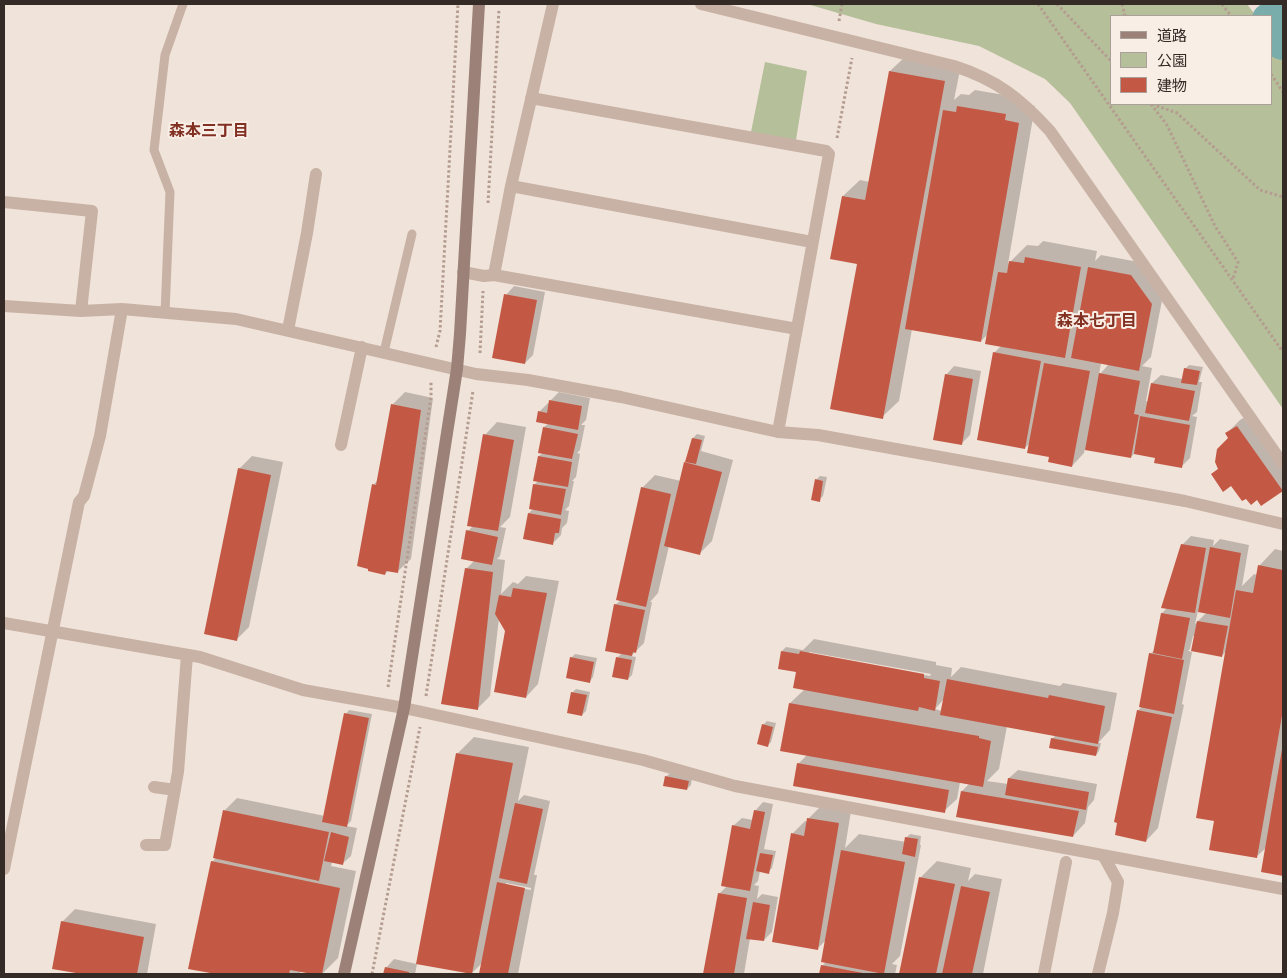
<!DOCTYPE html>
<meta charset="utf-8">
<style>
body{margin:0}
#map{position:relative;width:1287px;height:978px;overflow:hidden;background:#f0e3d9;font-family:"Open Sans","Noto Sans JP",sans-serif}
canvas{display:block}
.frame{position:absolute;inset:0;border:5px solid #342a26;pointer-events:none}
.legend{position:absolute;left:1110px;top:15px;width:162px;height:90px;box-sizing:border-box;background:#f8eee5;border:1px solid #aaa099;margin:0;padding:6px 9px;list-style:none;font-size:15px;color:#342a26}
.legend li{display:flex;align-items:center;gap:10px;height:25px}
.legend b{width:25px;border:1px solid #aaa099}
</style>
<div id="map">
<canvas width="1287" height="978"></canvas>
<div class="frame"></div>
<ul class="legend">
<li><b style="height:6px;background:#9b8177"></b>道路</li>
<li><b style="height:14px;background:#b5bf9a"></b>公園</li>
<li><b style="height:14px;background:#c35945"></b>建物</li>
</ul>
</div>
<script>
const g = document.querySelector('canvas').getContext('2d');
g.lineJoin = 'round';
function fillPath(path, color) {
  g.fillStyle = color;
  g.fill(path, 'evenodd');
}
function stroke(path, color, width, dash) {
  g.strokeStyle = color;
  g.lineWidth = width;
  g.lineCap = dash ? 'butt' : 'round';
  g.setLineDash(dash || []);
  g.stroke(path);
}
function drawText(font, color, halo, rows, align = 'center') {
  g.font = font + ' "Open Sans","Noto Sans JP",sans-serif';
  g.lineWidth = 4;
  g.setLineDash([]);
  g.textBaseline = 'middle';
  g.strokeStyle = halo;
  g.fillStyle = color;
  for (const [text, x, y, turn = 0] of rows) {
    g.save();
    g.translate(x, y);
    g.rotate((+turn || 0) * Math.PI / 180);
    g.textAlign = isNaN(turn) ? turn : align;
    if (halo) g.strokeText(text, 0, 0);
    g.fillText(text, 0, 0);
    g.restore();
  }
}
const green = new Path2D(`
 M807,4H1247L1256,16H1111V104H1271V36L1283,54V409L1070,103L1045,79L979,46L876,24Z
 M765,62L807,71L796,140L751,132Z`);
const shadow = new Path2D(`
 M907,55L961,65L954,100L961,94L969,95L975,90L1022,98L1021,104L1035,106L1008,264L1027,245L1038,246L1043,241L1097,251L1095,261L1101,255L1144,263L1164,290L1151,357L1142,366L1152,368L1146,401L1149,402L1152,383L1161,375L1183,379L1185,369L1189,365L1203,367L1199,382H1202L1197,412L1192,416L1197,417L1190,458L1182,466L1157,457L1135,453L1131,457L1085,449L1084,453L1072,466L1050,456L1031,442L1025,448L994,353L1001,346L989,333L981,341L912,329L899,401L882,417L858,263L843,196L860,180L870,182L890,71ZM1101,363L1109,364L1099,375Z
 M514,286L545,292L533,355L525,363L506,295Z
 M954,366L981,371L970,435L961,444L946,375Z
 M405,392L433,398L411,559L398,571L389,570L385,574L369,568L373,485L378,480L392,405Z
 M559,392L590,398L586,420L581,425H585L580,450L577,453L580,454L576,477L572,481H574L569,506L565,510L569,511L567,523L562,528L561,535L553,543L529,513L533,509L530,508L535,484L539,480V456L543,453L544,427L549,423L539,412L548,403L550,404L551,400Z
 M1250,414L1283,461V490L1262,504L1257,499L1213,474L1219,468L1229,438L1227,433L1240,420Z
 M497,422L526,427L510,517L500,527L506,528L500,556L497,559L505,560L501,594L513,582L518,584L526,576L559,581L538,684L526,697L506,631L499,618L490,696L477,709L466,569L475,560L468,531L473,526L485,435Z
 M697,434L705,436L701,451L733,460L712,541L699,554L669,546L658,593L650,602H652L644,643L631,656L636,657L632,675L628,679L617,658L622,653L615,605L621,600L642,488L655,475L681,481L693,438Z
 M252,456L283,462L249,627L236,640L239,469Z
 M820,476L827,477L823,496L819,500L816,480Z
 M1191,536L1214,540L1213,546L1220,539L1249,545L1242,586L1254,574L1257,575L1259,566L1275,549L1283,551V875L1262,871L1267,847L1256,857L1215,820L1226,651L1222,656L1195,636H1193L1190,649L1188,651L1192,652L1182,704L1184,705L1158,828L1146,841L1138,711L1142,706L1150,654L1155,650L1162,613L1168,607L1182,545ZM1198,611L1206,613L1195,624Z
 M814,639L936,662V665L952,668L951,677L961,667L1060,686L1063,683L1117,693L1110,730L1098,743H1101L1099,751L1096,755L1052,739L1056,735L1007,726L999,769L987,781L1008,784L1009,778L1018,770L1097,784L1094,800L1088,807L1085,823L1073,836L958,816L962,791L970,783L960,782L957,799L944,811L798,764L807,755L790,703L805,689L798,668L782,651L786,647L803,650ZM809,652L931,674L930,676L809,654ZM944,699L942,711L935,709Z
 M575,654L597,658L593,677L590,681L571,658Z
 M576,689L590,692L586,711L582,715L572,693Z
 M349,710L372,714L351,821L346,826L357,828L351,856L342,864L332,862L331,866L356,871L338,958L322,974L302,971L299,974H222L190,968L212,862L216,858L214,857L225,810L237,798L325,816L346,714Z
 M767,721L776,723L771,742L767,746L763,725Z
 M474,737L529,747L518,801L524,795L550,801L534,875H537L518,974H480L483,962L472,973L418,963L458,753ZM506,883L531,888V890L506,885Z
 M670,773L692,777L691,785L687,789L666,777Z
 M763,802L773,804L764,849L776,851L772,868L768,872L760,871L758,881L754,885L759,886L757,899L762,894L778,897L772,932L764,940L750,938L744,974H704L719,894L727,886L733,826L742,818L753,820L755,811Z
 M821,806L851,811L845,848L859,834L906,842V838L910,834L921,836L920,845H921L900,956L892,964L897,965L895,974H820L822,966L826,962V940L817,949L792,834L805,821L808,822L809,818Z
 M937,861L971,868L968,881L975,874L1002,879L983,974H900L920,878Z
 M75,909L156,924L147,974H89L54,968L62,922Z
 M394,959L417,964L415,974H385L386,968Z`);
const river = new Path2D(`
 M1271,22L1283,40`);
const building = new Path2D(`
 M889,71L945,81L883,419L830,409L857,264L830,259L842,196L865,200Z
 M957,106L1006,114L1005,120L1019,123L981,342L905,329L943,110L956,112Z
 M1025,257L1081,267L1065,358L985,344L998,272L1007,273L1009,261L1024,263Z
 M1088,267L1131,275L1152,304L1139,371L1071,358Z
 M504,294L537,300L525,364L492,358Z
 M993,352L1041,361L1025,449L977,440Z
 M1044,363L1090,371L1072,467L1048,462L1049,457L1027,453Z
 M1184,368L1200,371L1197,385L1181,383Z
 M1099,373L1140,381L1134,414L1139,415L1131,458L1085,450Z
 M945,374L973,379L962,445L933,440Z
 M1151,383L1195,391L1189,421L1145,413Z
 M549,400L582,406L578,430L536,422L538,411L547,413Z
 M391,404L421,410L398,573L386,571L385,575L368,571V569L357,566L372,484L376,485Z
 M1140,416L1190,425L1182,468L1154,463L1155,458L1134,454Z
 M1237,426L1283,491L1261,506L1257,500L1251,505L1246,499L1242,501L1231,486L1223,492L1211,474L1218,469L1215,462L1217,449L1228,438L1225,433Z
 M543,427L578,434L572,459L538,453Z
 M483,434L514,440L498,531L467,526Z
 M692,438L702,440L696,464L685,462Z
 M538,456L572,462L568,487L533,481Z
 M684,462L722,472L700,555L664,546Z
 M238,468L271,475L237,641L204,634Z
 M815,479L823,481L820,502L811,500Z
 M533,484L566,489L561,515L529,509Z
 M641,487L671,494L646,607L616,600Z
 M528,513L561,519L559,533H555L553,545L523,539Z
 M466,530L498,537L492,565L461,559Z
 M1181,544L1206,548L1195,613L1161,608Z
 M1210,547L1241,553L1230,618L1198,612Z
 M1258,565L1283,570V710L1257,858L1209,850L1214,821L1196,818L1236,590L1253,593Z
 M465,568L493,572L478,710L441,704Z
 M513,588L547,593L526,698L494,692L505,631L495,614L499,595L511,597Z
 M614,604L645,610L636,653L633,652L632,656L605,651Z
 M1161,613L1190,618L1182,659L1153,653Z
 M1197,621L1228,626L1222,657L1191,651Z
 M781,651L799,654L800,651L924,674V678L940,681L935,711L919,707L918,711L793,688L796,672L778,669Z
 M1149,653L1184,660L1174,714L1139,707Z
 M570,657L594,662L590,683L566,678Z
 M616,657L632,660L628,680L612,677Z
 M947,679L1048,698L1049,695L1105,706L1098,744L940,715Z
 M571,692L587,695L582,716L567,713Z
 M789,703L979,736V738L991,741L983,787L780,751Z
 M1137,710L1172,717L1146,842L1115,835L1117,823L1114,822Z
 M344,713L369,718L347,827L322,822Z
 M762,724L773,727L768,747L757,744Z
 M1051,738L1098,747L1096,756L1049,748Z
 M1282,749H1283V876L1261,872Z
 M456,753L513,763L472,974L416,964Z
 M797,763L949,790L945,813L793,786Z
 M665,776L689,781L687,790L663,786Z
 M1008,778L1089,792L1086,810L1005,795Z
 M961,791L1079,811L1073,837L956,817Z
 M515,803L543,809L527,884L499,878Z
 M223,810L329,832L319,881L213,858Z
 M754,810L765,812L750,891L721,886L732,825L750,829Z
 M807,818L839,823L818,950L772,942L791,833L804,836Z
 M331,832L349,837L343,865L324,861Z
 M905,837L918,839L915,857L902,854Z
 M841,850L905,862L884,974L821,962Z
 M760,853L773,855L769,874L756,871Z
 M211,861L340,888L322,974H312L290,970L289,974H216L188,969Z
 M919,877L955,884L936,974H899Z
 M497,882L525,888L508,974H479Z
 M961,886L990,892L972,974H942Z
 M718,893L747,898L734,974H703Z
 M753,902L770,905L764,941L746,939Z
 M61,921L144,937L137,974H82L52,969Z
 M821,965L863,973L862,974H819Z
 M385,967L409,972V974H383Z`);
const path = new Path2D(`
 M1038,4L1283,352
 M1057,4L1111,61
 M1122,4L1125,16
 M1222,4L1231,16
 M839,21L842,4
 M1271,74L1283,92
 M1151,104L1167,125L1215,226L1238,262L1233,279
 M1152,104L1177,113L1260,190L1283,197
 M837,138L852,58
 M488,203L499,9
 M436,347L440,331L458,4
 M480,353L483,291
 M388,687L431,397V382
 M426,696L473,391
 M372,974L420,727`);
const lane = new Path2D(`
 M165,313L170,192L154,150L165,55L183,4
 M384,352L412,234`);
const street = new Path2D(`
 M701,4L954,66C997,80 1020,98 1050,131L1283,464
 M531,98L826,151L829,154L778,432
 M511,186L812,242
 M4,202L92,211L81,311
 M463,272L484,276L494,275L797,329
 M494,275L511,186L553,4
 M4,306L81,311L122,309L236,319L476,374L528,380L621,397L778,432L818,435L1185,501L1283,524
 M288,330L307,233L316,174
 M341,445L362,347
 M4,623L200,657L303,690L404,708L643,760L735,786L1283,889
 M154,787L175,790
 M146,845H165L178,772L187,655
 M4,869L79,502L84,496L100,436L122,309
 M1044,974L1066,862
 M1098,974L1113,913L1118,882L1103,855`);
const secondary = new Path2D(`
 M344,974L404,708L457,369L460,334L479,4`);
const neighbourhoodNames = [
 ["森本三丁目",209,131],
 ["森本七丁目",1097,321]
];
fillPath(green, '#b5bf9a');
fillPath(shadow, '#0003');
stroke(river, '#79adab', 40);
fillPath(building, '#c35945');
stroke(path, '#b49c90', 3, [2.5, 2.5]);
stroke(lane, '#c8b2a5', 9);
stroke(street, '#c8b2a5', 12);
stroke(secondary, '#9b8177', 12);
drawText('bold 16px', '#813022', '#f8eee5', neighbourhoodNames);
</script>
